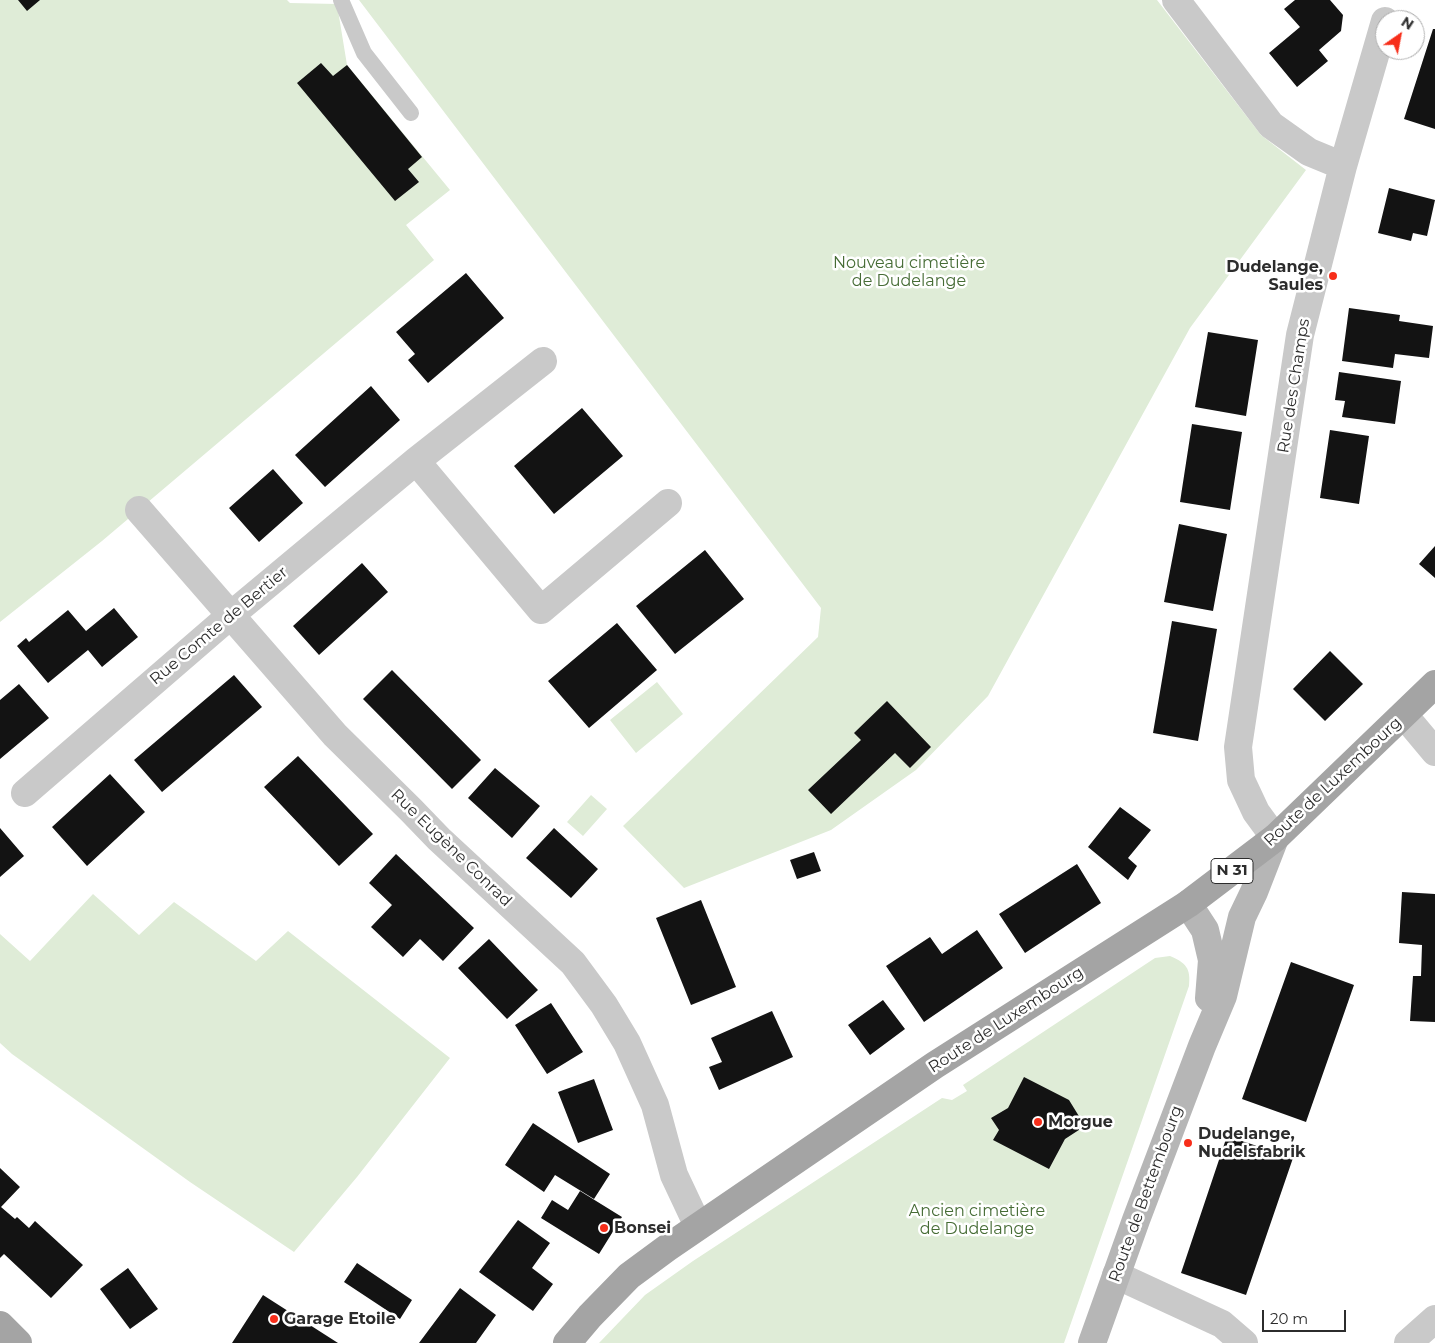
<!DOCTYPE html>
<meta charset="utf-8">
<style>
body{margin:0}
#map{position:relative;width:1435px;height:1343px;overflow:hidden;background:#fff;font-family:Montserrat,sans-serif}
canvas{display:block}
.north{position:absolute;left:1375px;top:10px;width:50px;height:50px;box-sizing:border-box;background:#fff;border:1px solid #ababab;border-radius:50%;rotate:33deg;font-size:14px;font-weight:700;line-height:20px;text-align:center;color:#2c2c2c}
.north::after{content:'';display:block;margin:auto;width:18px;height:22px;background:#f72e1a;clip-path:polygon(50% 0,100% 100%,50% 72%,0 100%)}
.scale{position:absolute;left:1262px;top:1310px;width:84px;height:22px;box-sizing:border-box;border:2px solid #2c2c2c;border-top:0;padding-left:6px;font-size:15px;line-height:18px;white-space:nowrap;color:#2c2c2c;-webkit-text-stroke:4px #fff;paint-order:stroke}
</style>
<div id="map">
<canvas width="1435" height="1343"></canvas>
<div class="north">N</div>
<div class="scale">20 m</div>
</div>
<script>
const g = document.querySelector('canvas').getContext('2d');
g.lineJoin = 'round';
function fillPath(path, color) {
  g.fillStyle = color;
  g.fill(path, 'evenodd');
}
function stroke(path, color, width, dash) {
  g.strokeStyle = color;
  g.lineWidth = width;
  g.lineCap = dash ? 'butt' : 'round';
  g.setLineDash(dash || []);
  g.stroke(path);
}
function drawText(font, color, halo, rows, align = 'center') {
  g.font = font + ' Montserrat,sans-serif';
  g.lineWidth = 5;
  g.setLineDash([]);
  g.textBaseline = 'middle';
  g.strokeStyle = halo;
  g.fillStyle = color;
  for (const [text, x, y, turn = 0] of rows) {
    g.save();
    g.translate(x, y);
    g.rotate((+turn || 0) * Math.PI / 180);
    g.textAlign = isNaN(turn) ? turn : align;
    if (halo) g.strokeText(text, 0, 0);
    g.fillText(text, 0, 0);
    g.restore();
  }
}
const green = new Path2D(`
 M0,0H287L290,3L337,4L347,65L450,190L406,225L434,260L102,541L0,622Z
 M359,0H1157L1261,135L1306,170L1190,328L988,696L916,770L831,830L684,888L623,826L818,637L821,608Z
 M657,682L683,714L636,753L610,720Z
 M591,795L607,809L583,836L567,822Z
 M93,894L139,935L174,902L256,961L288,931L450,1058L357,1177L294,1252L190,1182L12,1054L0,1043V934L30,961Z
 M1170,956C1186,963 1191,968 1189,986L1064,1343H599L645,1295L693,1261L942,1098L952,1100L967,1091L963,1085L1155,958Z`);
const building = new Path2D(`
 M18,0H40L27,11Z
 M1295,0H1330L1343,15L1341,31L1319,50L1328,61L1297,87L1269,53L1300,27L1284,9Z
 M1433,29H1435V129L1404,119Z
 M321,63L333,76L347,65L422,157L408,169L419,182L395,201L297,83Z
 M1389,188L1435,200L1427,236L1413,233L1411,241L1378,233Z
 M466,273L504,318L428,383L408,360L415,354L396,332Z
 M1349,308L1400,315L1399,321L1433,326L1429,358L1395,354L1393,368L1342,361Z
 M1208,332L1258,340L1246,416L1195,407Z
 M1339,372L1401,381L1395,424L1342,417L1345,401L1335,400Z
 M371,386L400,420L325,487L295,455Z
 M582,408L623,456L554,514L514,466Z
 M1192,424L1242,432L1230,510L1180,502Z
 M1330,430L1369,436L1359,504L1320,498Z
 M273,469L303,503L259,542L229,508Z
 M1179,524L1227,534L1213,611L1164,602Z
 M1435,546V578L1419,564Z
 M705,550L744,599L675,654L636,606Z
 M362,563L388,592L319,655L293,626Z
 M114,608L138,637L102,667L88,650L48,683L17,646L26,638L29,642L68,610L86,631Z
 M1172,621L1217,629L1198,741L1153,733Z
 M617,623L657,670L589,728L548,681Z
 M1330,651L1363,684L1325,721L1293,689Z
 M392,670L481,760L452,789L363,699Z
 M234,675L262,707L162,792L134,760Z
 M19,684L49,718L0,759V700Z
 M887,701L931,747L910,768L895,753L831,814L808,790L861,740L854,733Z
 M298,756L373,834L339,866L264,787Z
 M495,768L540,806L512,838L468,798Z
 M110,774L145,812L87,866L52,827Z
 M1120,807L1151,830L1128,858L1137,866L1128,880L1088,847Z
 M0,828L24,856L0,877Z
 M554,828L598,869L571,898L526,858Z
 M814,852L821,871L797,879L790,860Z
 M396,854L474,928L443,961L420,939L403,957L371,927L392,905L369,883Z
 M1077,864L1101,903L1025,953L999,914Z
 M1402,892L1435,894V1022L1410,1021L1413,976H1421L1422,945L1399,943Z
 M701,900L736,987L691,1005L656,918Z
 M977,930L1003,968L924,1022L886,966L930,937L942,954Z
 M489,939L538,990L507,1019L458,968Z
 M1291,962L1354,985L1306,1122L1242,1099Z
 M883,1000L905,1029L870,1055L848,1025Z
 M551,1003L583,1052L547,1074L515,1025Z
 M772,1011L793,1057L719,1090L709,1067L722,1062L711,1038Z
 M1024,1077L1069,1100L1085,1126L1065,1139L1049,1169L993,1140L999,1130L991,1118L1008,1108Z
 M594,1079L613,1130L578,1143L558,1092Z
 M533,1123L610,1174L594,1199L555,1175L544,1192L505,1165Z
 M1227,1136L1293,1158L1246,1295L1181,1273Z
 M0,1168L20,1187L1,1207L15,1219L17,1217L29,1228L35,1221L83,1265L51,1298L4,1254L0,1258Z
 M580,1191L622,1217L599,1254L541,1218L552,1200L568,1210Z
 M518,1220L550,1243L532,1268L553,1284L533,1311L479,1272Z
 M357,1263L412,1300L400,1319L344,1282Z
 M128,1268L158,1309L130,1329L100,1289Z
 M460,1288L496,1315L476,1343H419Z
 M263,1295L338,1343H232Z`);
const service = new Path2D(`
 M341,0L364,53L411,113`);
const minor = new Path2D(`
 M1176,0L1271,125L1309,152L1343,166
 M416,461L541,610L668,503
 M139,510L335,735L411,810L439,839L573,963L604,1005L627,1043L655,1105L674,1175L698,1226
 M1404,715L1435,752
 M25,793L231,615L416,461L543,361
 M1275,838L1256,812L1241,780L1238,747L1300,335L1343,166L1385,21
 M1116,1275L1222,1324L1244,1343
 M1408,1343L1435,1319`);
const secondary = new Path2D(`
 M1188,904L1205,930L1212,960L1209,998
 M1092,1343L1136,1220L1202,1046L1223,996L1242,917L1254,892L1275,838`);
const primary = new Path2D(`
 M0,1325L18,1343
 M567,1343L590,1316L629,1276L667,1248L935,1065L1188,904L1275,838L1435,684`);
const markers = [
 [1333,276,5,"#f72e1a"],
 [1038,1122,5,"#f72e1a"],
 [1188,1143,5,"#f72e1a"],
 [604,1228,5,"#f72e1a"],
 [274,1319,5,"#f72e1a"]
];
const shields = [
 [1232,871,42]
];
const shieldNames = [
 ["N 31",1232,871]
];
const parkNames = [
 ["Nouveau cimetière",909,263],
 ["de Dudelange",909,281],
 ["Ancien cimetière",977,1211],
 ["de Dudelange",977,1229]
];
const poiNames = [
 ["Dudelange,",1323,267,"right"],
 ["Saules",1323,285,"right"],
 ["Morgue",1048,1122],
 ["Dudelange,",1198,1134],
 ["Nudelsfabrik",1198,1152],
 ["Bonsei",614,1228],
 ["Garage Etoile",284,1319]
];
const streetNames = [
 ["Rue des Champs",1294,386,-81],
 ["Rue Comte de Bertier",219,626,-40],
 ["Route de Luxembourg",1333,782,-43],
 ["Rue Eugène Conrad",451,848,44],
 ["Route de Luxembourg",1006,1020,-33],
 ["Route de Bettembourg",1146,1194,-70]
];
fillPath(green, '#dfecd7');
fillPath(building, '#131313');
stroke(service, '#c9c9c9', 16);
stroke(minor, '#c9c9c9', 28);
stroke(secondary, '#b6b6b6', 28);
stroke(primary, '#a4a4a4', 28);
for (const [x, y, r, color] of markers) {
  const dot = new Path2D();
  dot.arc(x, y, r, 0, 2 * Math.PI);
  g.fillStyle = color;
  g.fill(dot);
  stroke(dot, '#fff', 2);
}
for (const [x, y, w] of shields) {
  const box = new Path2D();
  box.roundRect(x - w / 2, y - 12.5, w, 25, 4);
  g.fillStyle = '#fff';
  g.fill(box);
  stroke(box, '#2c2c2c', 1);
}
drawText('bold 15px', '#2c2c2c', null, shieldNames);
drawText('16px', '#466c35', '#fff', parkNames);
drawText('bold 16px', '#2c2c2c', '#fff', poiNames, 'left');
drawText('16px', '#2c2c2c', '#fff', streetNames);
</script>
